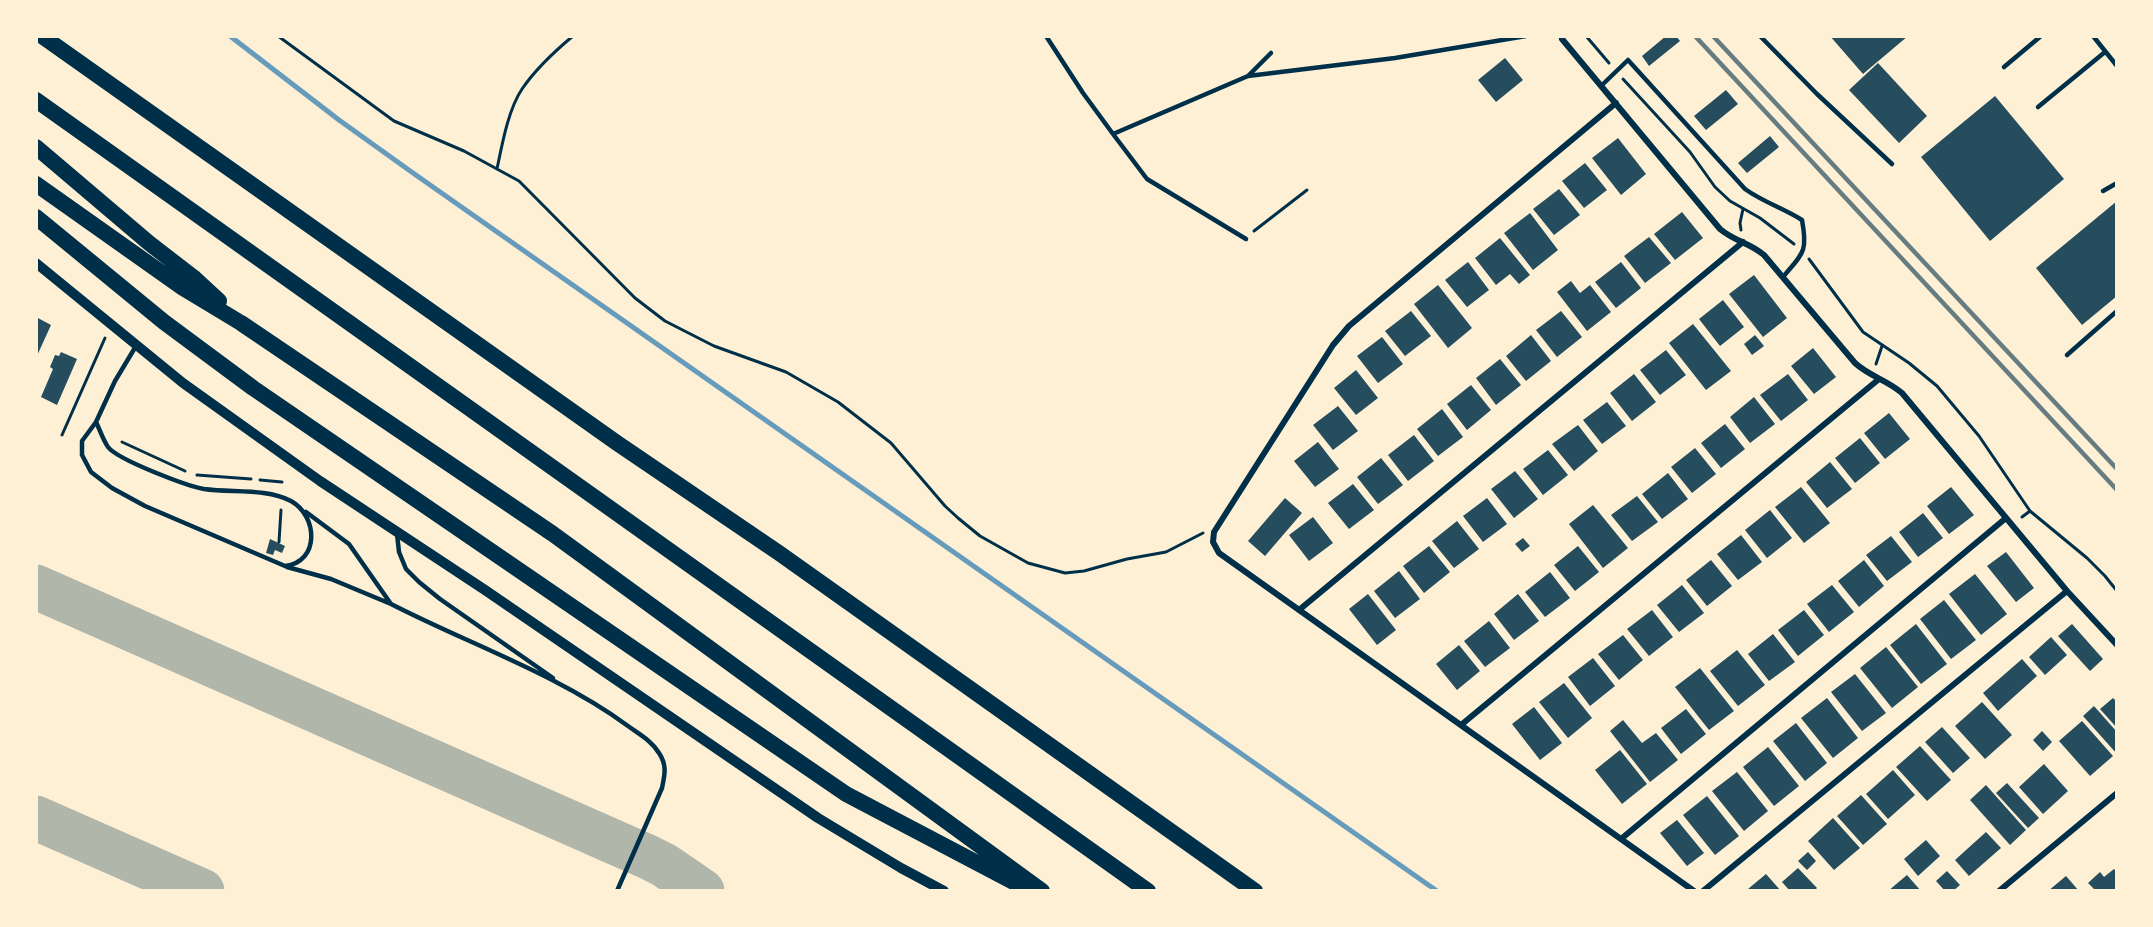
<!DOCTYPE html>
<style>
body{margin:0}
#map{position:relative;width:2153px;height:927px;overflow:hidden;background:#fdf0d5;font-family:Arial,sans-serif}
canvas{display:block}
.frame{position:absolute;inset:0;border:38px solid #fdf0d5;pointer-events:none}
</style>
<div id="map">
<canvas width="2153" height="927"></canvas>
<div class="frame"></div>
</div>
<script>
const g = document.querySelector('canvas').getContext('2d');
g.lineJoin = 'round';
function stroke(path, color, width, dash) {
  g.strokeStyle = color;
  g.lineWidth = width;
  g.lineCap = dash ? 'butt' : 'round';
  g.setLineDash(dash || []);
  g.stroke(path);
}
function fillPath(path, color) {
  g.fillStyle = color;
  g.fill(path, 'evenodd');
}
const stream = new Path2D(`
 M230,36L339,120L413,173L1437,891`);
const taxiway = new Path2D(`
 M36,587L648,857L664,865L702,891
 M36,818L202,891`);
const building = new Path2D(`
 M1666,36H1676L1680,41L1649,66L1642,56Z
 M1830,36H1908L1863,74Z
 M1505,58L1523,80L1496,102L1478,80Z
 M1878,63L1927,116L1899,143L1849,90Z
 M1726,90L1738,104L1706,130L1694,116Z
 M1995,96L2064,179L1990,241L1921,157Z
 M1770,136L1779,147L1747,173L1738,163Z
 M1618,138L1646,174L1621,195L1592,158Z
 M1585,163L1607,190L1584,208L1562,181Z
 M1559,189L1580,215L1554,235L1533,209Z
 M2117,201V296L2082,325L2036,268Z
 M1682,212L1703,238L1675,260L1654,234Z
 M1530,213L1558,250L1533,270L1504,233Z
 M1649,237L1671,263L1645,283L1624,256Z
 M1500,238L1530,275L1519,284L1510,274L1496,285L1475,258Z
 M1468,262L1489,290L1467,307L1445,280Z
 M1621,262L1641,288L1616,308L1595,282Z
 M1754,275L1787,318L1763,337L1729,294Z
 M1571,281L1580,293L1590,285L1611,312L1587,331L1557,292Z
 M1438,285L1472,328L1448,348L1414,304Z
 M1723,300L1744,327L1720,346L1699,319Z
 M1411,311L1431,336L1405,356L1385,331Z
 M1561,311L1582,337L1557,357L1536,330Z
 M36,317L51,325L36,358Z
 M1693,324L1731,371L1706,390L1669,343Z
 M1531,335L1551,361L1526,381L1506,356Z
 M1755,335L1764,346L1752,355L1744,344Z
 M1382,337L1403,364L1378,383L1357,356Z
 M1813,348L1836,377L1814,394L1791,366Z
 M1666,350L1686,375L1660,395L1640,370Z
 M61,352L77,359L57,405L41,397L53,369L50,367L55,355L59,356Z
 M1500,359L1521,385L1496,405L1476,378Z
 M1356,370L1378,398L1356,415L1334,388Z
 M1634,374L1656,402L1632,421L1610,393Z
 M1788,374L1808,400L1781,421L1760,395Z
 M1471,385L1491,410L1467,430L1447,404Z
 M1754,397L1775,424L1750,443L1730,417Z
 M1607,402L1626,426L1602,444L1583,420Z
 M1338,406L1358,431L1333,450L1313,425Z
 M1442,409L1463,437L1438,456L1417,429Z
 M1889,413L1910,439L1885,459L1864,433Z
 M1725,424L1745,449L1721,468L1701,443Z
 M1578,425L1598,451L1574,471L1552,444Z
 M1414,435L1434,461L1408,481L1388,455Z
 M1860,438L1880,463L1855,483L1835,458Z
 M1318,442L1339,469L1315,487L1294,461Z
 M1695,448L1716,474L1692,493L1671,467Z
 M1548,450L1568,475L1543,495L1523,469Z
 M1381,458L1403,485L1378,504L1357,477Z
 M1830,462L1852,489L1827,508L1806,482Z
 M1515,471L1538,499L1514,518L1491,489Z
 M1668,473L1688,499L1662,519L1642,494Z
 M1353,484L1374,510L1349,529L1328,503Z
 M1801,487L1830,523L1804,543L1775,507Z
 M1951,487L1974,515L1949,534L1927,506Z
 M1637,496L1658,522L1632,541L1611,515Z
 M1285,498L1302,513L1265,556L1248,541Z
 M1487,498L1507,524L1483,542L1463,516Z
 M1593,505L1628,548L1603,568L1569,524Z
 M1770,510L1792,538L1767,558L1745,530Z
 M1923,513L1943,538L1918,557L1899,532Z
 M1313,517L1333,543L1309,561L1289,535Z
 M1457,521L1479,549L1454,568L1432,541Z
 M1741,535L1762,562L1738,580L1717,554Z
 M1891,536L1912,562L1887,581L1866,555Z
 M1523,538L1530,546L1522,552L1515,544Z
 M270,539L285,546L282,553L275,550L273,555L266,553Z
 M1429,546L1450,572L1424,593L1403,566Z
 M1578,546L1599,572L1575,591L1554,565Z
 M2006,552L2034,588L2016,602L1987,566Z
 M1711,560L1732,586L1707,606L1686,580Z
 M1864,560L1884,586L1859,607L1838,581Z
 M1399,571L1420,599L1395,618L1374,591Z
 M1550,572L1570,598L1545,617L1525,592Z
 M1975,574L2007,614L1981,635L1949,594Z
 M1682,585L1704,613L1679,632L1657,605Z
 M1832,585L1854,612L1829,632L1807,604Z
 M1368,594L1396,630L1377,645L1349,609Z
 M1518,594L1539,621L1514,640L1494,614Z
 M1944,600L1976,640L1951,659L1920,619Z
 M1652,610L1673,637L1649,656L1627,629Z
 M1804,610L1824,635L1798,656L1778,630Z
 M1489,621L1510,648L1485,667L1464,641Z
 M1916,624L1947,664L1921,684L1890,645Z
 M2072,624L2103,659L2090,671L2058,636Z
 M1773,634L1795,662L1769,681L1748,654Z
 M1623,635L1643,660L1619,680L1598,654Z
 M2051,637L2067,655L2045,675L2029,657Z
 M1459,645L1480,671L1457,690L1436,664Z
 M1886,647L1918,687L1892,708L1860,668Z
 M1737,650L1765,685L1738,706L1710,671Z
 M1593,658L1615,686L1590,706L1568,677Z
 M2022,659L2037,676L1998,711L1983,693Z
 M1700,668L1734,711L1709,730L1675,687Z
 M1855,674L1886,713L1862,731L1831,692Z
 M1564,683L1592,718L1568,738L1539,702Z
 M1827,698L1858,738L1833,758L1801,718Z
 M2113,698L2117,702V728L2100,709Z
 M1982,702L2012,735L1985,759L1955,726Z
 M2094,706L2117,732V754L2083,716Z
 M1534,707L1562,743L1540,760L1512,724Z
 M1686,709L1706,734L1681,754L1661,728Z
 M1623,720L1642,743L1656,733L1678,760L1650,782L1610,731Z
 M2082,721L2113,756L2090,776L2059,741Z
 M1796,723L1827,763L1805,781L1773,741Z
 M1942,727L1970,758L1953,773L1925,742Z
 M2042,731L2052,742L2043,751L2033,740Z
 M1920,746L1951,780L1927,801L1896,767Z
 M1768,747L1799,786L1774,806L1743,767Z
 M1620,750L1647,784L1622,804L1595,770Z
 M2044,764L2068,791L2043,814L2019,787Z
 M1893,770L1915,795L1888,819L1866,794Z
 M1737,772L1768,811L1744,831L1712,791Z
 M2007,783L2039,818L2028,828L1996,793Z
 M1986,785L2026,830L2010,845L1970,800Z
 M1861,795L1887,824L1863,845L1837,816Z
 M1707,796L1739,836L1715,855L1683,815Z
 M1833,818L1860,848L1834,870L1808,841Z
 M1677,820L1704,853L1687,866L1660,833Z
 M1986,832L2001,848L1969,876L1955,860Z
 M1926,840L1940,856L1918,876L1904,859Z
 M1808,852L1816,861L1807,870L1798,861Z
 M1798,868L1817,888L1814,891H1790L1782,882Z
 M2114,869L2117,872V891H2096L2088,883L2100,872L2104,877Z
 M1947,871L1960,885L1953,891H1945L1936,881Z
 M1766,874L1781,891H1750L1748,889Z
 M1907,875L1921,891H1888Z
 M2066,876L2079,891H2048Z`);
const path = new Path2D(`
 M278,36L394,121L464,151L519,181L635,298L665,321L714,346L786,372L838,402L891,443L945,506L958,518L980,536L1028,563L1065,573L1084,571L1127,559L1166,552L1203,533
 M1586,36L1609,63
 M1623,79L1690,152L1715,187L1730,201L1760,218L1794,244
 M497,169C502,145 508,110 522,89C535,70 555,51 573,36
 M1741,230L1740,223L1743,209
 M1254,231L1307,190
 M1809,259L1863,332L1909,363L1937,386L1979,436L2030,511L2087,558L2105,576L2117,591
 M1876,364L1882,346
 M62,435L105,338
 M122,442L185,471
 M197,475L251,479
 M260,480L282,482
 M2022,517L2030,511
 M279,542L281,510`);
const service = new Path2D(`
 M1046,36L1083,93L1113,134L1248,76
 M1760,36L1817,94L1892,164
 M2093,36L2117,66
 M1271,53L1248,76L1395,58L1526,36
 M2004,67L2041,36
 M1601,86L1628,60L1745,189C1763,202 1783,208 1802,220C1808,252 1803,253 1783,277
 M2038,107L2105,52
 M1113,134L1147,179L1246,239
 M2103,191L2117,183
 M2067,355L2117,311
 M96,422C100,430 103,440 108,447C118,460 187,486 204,489C232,493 266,488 291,501C318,516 320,562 285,566L145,506L112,488L91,472L82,455V441Z
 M96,422L115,381L136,346
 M397,534L399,552L406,569L419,582L440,599L553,678
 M287,567L331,579L391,604L349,544L306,512
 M391,604C469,644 557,674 628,726C639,734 652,741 659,753C667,765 665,774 662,788L617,891`);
const minor = new Path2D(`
 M1562,39L1720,229C1734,241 1750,243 1764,255L1855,363C1869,376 1887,380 1902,393L2067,591L2117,645
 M1616,103L1349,326L1333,345L1214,532L1213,542L1219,553L1694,891
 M1299,610L1743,242
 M1461,725L1879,379
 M1621,839L2006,518
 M1703,891L2067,591
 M1999,891L2117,793`);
const tertiary = new Path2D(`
 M36,263L183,383L320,481L485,590L818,818L901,868L944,891`);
const motorway = new Path2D(`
 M42,36L617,443L779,553L1255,891
 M36,100L1148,891
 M36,147L149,243L193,277L219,301
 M36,184L183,288L241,323L553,534L1042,891
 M36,217L164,322L253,388L846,794L1021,886`);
const rail = new Path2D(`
 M1695,36L2117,490
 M1713,36L2117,469`);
stroke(stream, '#669bbc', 5);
stroke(taxiway, '#b1b6ab', 45);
fillPath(building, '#264d5e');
stroke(path, '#003049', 3);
stroke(service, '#003049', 4.5);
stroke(minor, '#003049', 6);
stroke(tertiary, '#003049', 10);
stroke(motorway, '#003049', 16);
stroke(rail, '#657d81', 4.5);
</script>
